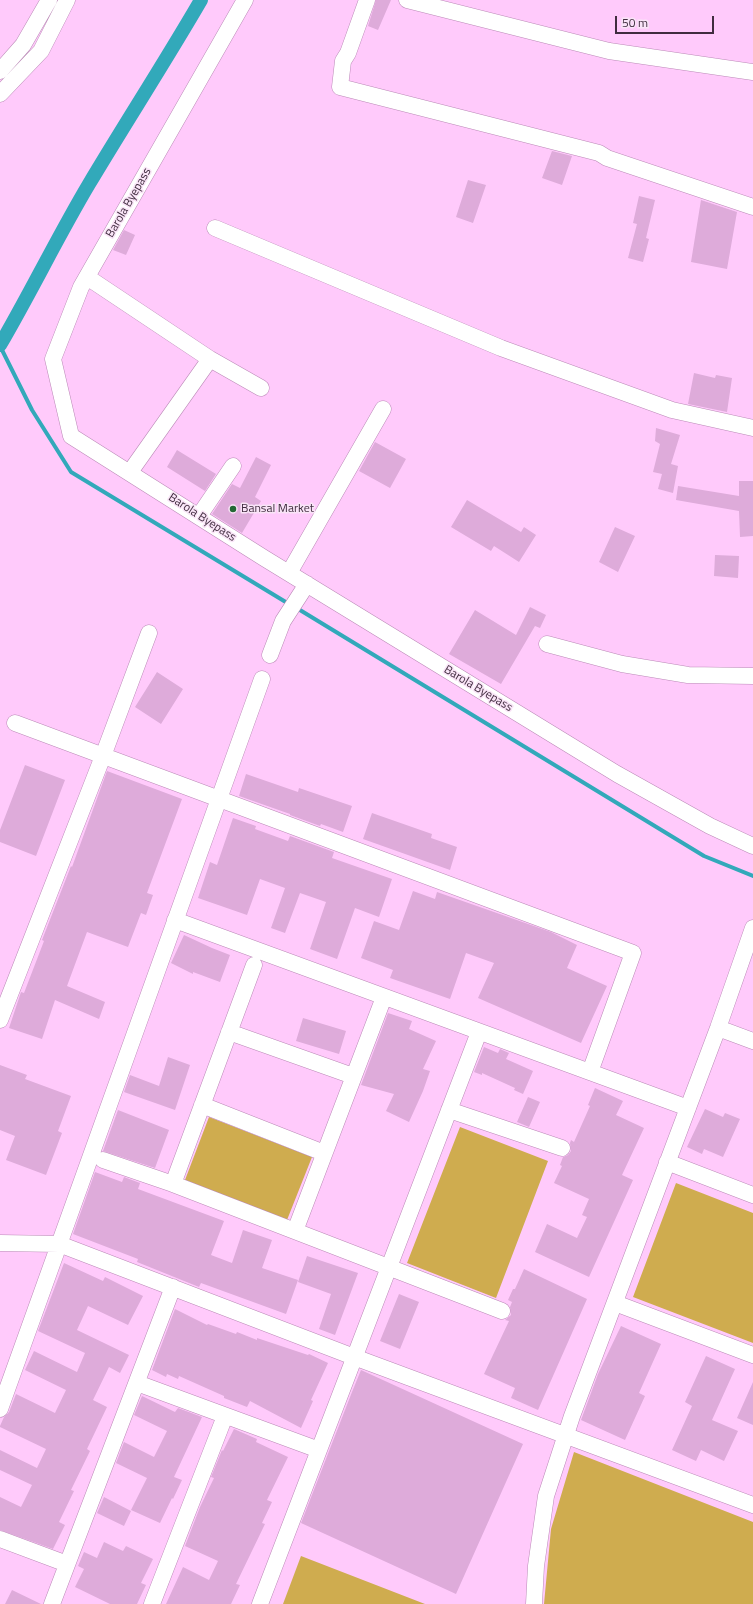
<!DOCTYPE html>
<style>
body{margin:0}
#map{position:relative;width:753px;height:1604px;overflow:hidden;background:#ffcafb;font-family:"Titillium Web",sans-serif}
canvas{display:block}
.scale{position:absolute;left:615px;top:16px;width:99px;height:18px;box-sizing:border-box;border:2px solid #402c3f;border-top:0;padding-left:5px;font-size:12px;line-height:14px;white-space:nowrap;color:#402c3f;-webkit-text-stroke:3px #f9e4f7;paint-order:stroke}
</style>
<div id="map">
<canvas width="753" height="1604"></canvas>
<div class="scale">50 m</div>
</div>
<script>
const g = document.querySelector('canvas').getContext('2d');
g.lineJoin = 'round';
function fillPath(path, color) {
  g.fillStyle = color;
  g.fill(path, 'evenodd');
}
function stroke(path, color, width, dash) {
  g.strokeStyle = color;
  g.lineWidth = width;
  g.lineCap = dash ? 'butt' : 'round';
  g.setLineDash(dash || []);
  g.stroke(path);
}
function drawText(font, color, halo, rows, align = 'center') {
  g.font = font + ' "Titillium Web",sans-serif';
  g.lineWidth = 3;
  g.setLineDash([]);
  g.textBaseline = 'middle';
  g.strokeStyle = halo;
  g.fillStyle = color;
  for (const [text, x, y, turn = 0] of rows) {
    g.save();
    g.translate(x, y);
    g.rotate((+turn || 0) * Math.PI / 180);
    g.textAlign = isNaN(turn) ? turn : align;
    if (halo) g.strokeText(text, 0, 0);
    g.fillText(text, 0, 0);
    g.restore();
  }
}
const green = new Path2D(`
 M209,1117L312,1157L287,1220L185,1180Z
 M460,1127L548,1161L496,1298L407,1263Z
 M676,1183L753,1213V1343L633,1297Z
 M574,1452L753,1522V1604H544L551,1529Z
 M301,1556L425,1604H283Z`);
const stream = new Path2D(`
 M0,346L32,410L71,472L289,604
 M295,607L704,856L753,876`);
const canal = new Path2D(`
 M0,345C31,292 58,236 89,184C126,122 165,62 201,0`);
const building = new Path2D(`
 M376,0H391L378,30L368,26Z
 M552,151L572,156L562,185L542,178Z
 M468,180L486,185L473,223L456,217Z
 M639,196L655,200L646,238L649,239L643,262L628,258L637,224L633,223Z
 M701,200L737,212L727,269L691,262Z
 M124,230L135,235L126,255L113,250Z
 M694,373L715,378L716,375L732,378L727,412L688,404Z
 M656,428L680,435L671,464L678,466L673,493L658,489L662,474L653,472L660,444L655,441Z
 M375,442L406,459L390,488L359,471Z
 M177,450L216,474L205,491L167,467Z
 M256,457L271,465L255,497L261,501L242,533L212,514L232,484L240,488Z
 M739,481H753V536L740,537L739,511L676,500L678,486L739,496Z
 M467,500L521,532L524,527L536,535L519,562L494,546L491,551L451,527Z
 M615,527L635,536L618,572L599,562Z
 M715,555L739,556L738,578L714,576Z
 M530,607L546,615L540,628L535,626L501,684L449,654L475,610L516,635Z
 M157,672L183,689L161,724L135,707Z
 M25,765L65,780L36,856L0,842V830Z
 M107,771L182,799L147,893L153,895L146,915L141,913L128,947L87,932L67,986L105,1002L99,1019L55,1000L42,1039L9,1028L21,992L24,993L44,941L42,940L71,866L72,867Z
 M246,774L298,792L299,788L352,806L343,832L321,824L320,826L290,815V814L239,796Z
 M372,813L432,834L431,838L457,847L450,870L363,839Z
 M233,818L256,826L255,829L288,841L290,836L334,852L332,858L392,879L379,917L355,908L337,959L310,949L326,902L300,893L285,933L271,928L285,888L260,879L247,915L198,898L210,862L217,865Z
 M413,891L435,899L437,892L551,932L577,945L567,968L607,986L581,1043L478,998L494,963L466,953L450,999L390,978L393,970L361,958L374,921L399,930Z
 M184,935L212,948L230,955L220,982L193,972V974L171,963Z
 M388,1013L412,1021L409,1029L436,1041L423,1069L430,1071L423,1091L409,1122L386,1111L394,1094L361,1085Z
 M303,1018L346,1031L339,1054L296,1041Z
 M484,1047L498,1053L500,1049L509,1053L506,1059L533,1071L523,1094L514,1090L515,1088L482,1073V1075L474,1072Z
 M168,1057L190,1065L175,1110L124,1092L130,1075L159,1086Z
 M0,1065L27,1075L25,1079L71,1096L58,1131L62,1133L46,1175L6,1160L15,1136L0,1130Z
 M595,1088L623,1101L616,1115L644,1128L622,1175L633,1180L589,1277L535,1252L547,1224L577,1238L587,1217L582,1215L589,1199L554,1183L562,1166L560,1165L563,1157L568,1155L571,1151L570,1143L571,1140L574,1142L590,1106L588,1105Z
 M528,1097L540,1102L529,1127L517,1122Z
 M705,1109L723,1117L725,1113L740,1119L723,1157L704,1149L702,1154L687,1147Z
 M118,1110L169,1130L155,1168L103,1151Z
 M95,1172L122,1182L124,1177L140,1183L138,1189L224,1221L211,1255L232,1263L243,1230L272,1240L262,1268L298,1280L286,1314L201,1283L199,1287L137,1262L138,1259L73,1234Z
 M307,1256L358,1273L335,1335L319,1329L331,1294L298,1282Z
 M64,1263L103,1281L105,1277L143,1296L128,1325L88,1306L77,1330L129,1355L120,1373L109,1367L93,1400L107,1407L87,1449L90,1451L71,1490L74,1491L59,1522L65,1525L53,1549L0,1530V1497L21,1507L32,1485L0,1470V1450L37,1468L46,1449L0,1427V1426L4,1417L9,1412L16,1394L55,1413L66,1390L25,1370L34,1351L77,1372L85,1353L38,1331Z
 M524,1269L587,1299L538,1410L511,1398L515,1388L484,1374L509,1321L505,1320L511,1315L510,1307L512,1302L508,1300L513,1289H515Z
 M399,1294L419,1302L400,1349L380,1341Z
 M175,1309L207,1325L208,1324L236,1334L237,1332L257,1340V1338L308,1355L309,1354L328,1363L311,1400L313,1401L301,1428L250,1401L247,1407L224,1398V1396L179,1376L178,1379L167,1374L166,1377L152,1370Z
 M621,1326L661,1344L639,1393L645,1396L625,1440L581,1420L598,1374Z
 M706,1356L735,1369L712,1420L738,1431L724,1461L701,1450L696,1461L672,1450L692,1406L685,1402Z
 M361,1370L523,1444L456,1594L301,1523L352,1392Z
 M753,1382V1425L737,1418Z
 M142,1396L175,1412L178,1408L202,1417L174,1477L182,1480L173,1499L172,1498L160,1523L131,1510L147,1478L116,1463L124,1442L154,1457L167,1431L134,1415Z
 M234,1429L257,1439L256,1442L288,1457L267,1500L272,1502L262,1523L265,1524L236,1584L240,1585L231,1604H166L183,1567L209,1580L218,1561L185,1546L200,1507L214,1478L211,1477L222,1450L223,1451Z
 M104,1497L131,1511L124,1526L97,1513Z
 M104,1542L123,1551L126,1546L153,1559L141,1583L146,1585L137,1604H110L75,1587L84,1569L78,1566L84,1552L97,1558Z
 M12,1590L41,1604H5Z`);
const minor = new Path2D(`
 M245,0L81,287L53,359L71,436L264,558L617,774L710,826L753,846
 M367,0L348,53L343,61L340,87L599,153L607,158L753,207
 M407,0L609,51L753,72
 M0,71L23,45L49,0
 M0,94L41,51L67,0
 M215,228L501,348L672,410L753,428
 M87,277L210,359L130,472
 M210,359L261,388
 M199,516L233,466
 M289,573L383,409
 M547,644L622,664L688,675L753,676
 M270,655L283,621L307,584
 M15,723L633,953L590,1072
 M175,920L688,1108
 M0,1020L103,756L149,633
 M718,1028L753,1041
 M229,1032L353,1076
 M202,1105L324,1153
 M449,1110L562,1148
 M103,1160L173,1184L502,1311
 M667,1162L753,1195
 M173,1184L254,965
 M295,1231L384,997
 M0,1243L59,1244L354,1357L753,1505
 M615,1303L753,1355
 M137,1383L319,1450
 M0,1409L262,679
 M0,1539L67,1564
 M52,1604L173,1287
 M152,1604L225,1416
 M260,1604L479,1032
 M534,1604L536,1566L546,1496L572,1416L718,1028L753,928`);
const markers = [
 [233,509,4,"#226834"]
];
const streetNames = [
 ["Barola Byepass",129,203,-60],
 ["Barola Byepass",202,518,33],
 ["Barola Byepass",478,689,31]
];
const poiNames = [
 ["Bansal Market",241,509]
];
fillPath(green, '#cfac4f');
stroke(stream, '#32a9ba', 4);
stroke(canal, '#32a9ba', 14);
fillPath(building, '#deabda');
stroke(minor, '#bb8ab7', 17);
stroke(minor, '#fff', 16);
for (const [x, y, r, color] of markers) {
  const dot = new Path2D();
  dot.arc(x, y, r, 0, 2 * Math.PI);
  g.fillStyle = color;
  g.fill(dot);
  stroke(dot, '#f9e4f7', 1.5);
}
drawText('12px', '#402c3f', '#f9e4f7', streetNames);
drawText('12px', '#402c3f', '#f9e4f7', poiNames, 'left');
</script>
